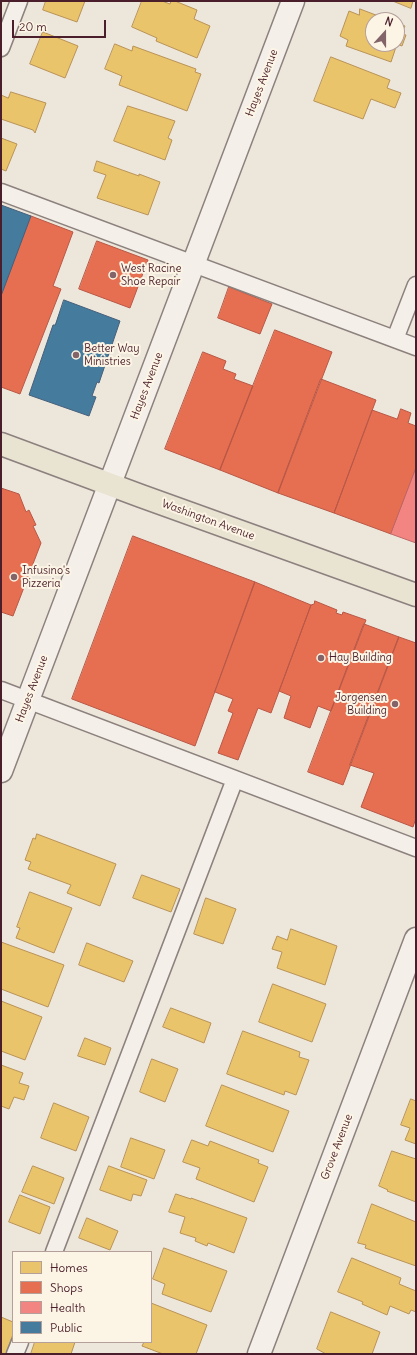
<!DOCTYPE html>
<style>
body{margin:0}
#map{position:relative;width:417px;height:1355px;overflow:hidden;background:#ede7db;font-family:Delius,sans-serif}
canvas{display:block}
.frame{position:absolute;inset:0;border:2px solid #4a1f2b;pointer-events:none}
.legend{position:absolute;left:12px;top:1251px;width:140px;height:92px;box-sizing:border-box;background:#fcf5e5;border:1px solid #b59f9b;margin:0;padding:5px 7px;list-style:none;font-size:12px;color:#4a1f2b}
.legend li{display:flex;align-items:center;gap:8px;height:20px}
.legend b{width:20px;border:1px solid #b59f9b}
.north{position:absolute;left:365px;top:12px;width:40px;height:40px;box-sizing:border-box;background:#fcf5e5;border:1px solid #b59f9b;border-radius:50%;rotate:21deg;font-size:11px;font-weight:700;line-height:16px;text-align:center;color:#4a1f2b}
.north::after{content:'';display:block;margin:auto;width:14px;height:18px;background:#836569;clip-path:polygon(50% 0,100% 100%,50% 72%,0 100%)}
.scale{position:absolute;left:12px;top:20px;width:94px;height:18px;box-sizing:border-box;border:2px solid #4a1f2b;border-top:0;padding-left:5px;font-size:12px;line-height:14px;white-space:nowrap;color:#4a1f2b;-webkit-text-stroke:3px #fcf5e5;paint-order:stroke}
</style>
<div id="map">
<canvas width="417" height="1355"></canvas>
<div class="frame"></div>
<ul class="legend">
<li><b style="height:11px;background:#e9c46a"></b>Homes</li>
<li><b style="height:11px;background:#e76f51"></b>Shops</li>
<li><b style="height:11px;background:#f28482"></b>Health</li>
<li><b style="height:11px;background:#457b9d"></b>Public</li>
</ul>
<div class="north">N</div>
<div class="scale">20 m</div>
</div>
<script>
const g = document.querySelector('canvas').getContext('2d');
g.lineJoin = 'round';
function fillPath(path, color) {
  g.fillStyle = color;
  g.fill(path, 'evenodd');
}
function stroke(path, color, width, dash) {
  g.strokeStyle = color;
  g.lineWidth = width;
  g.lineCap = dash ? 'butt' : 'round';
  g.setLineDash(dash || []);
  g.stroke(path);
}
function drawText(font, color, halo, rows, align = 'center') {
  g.font = font + ' Delius,sans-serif';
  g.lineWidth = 4;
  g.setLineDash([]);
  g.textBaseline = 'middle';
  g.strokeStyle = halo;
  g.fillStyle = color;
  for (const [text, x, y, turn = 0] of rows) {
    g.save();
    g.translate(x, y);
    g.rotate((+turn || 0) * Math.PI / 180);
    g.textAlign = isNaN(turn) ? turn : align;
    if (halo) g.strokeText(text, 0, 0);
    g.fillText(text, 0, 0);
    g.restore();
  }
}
const homes = new Path2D(`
 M46,1H85L77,22L43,10Z
 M142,1H162L170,4L171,1H175L197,10L194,19L210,26L197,58L156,41L157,38L132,27Z
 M393,1H413L411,8Z
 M360,9L389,20H373V44H397V23L405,26L401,34L406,35L402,46L397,44L391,62L346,46L348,40L340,36L349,11L359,15Z
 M43,32L78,46L65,78L30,64Z
 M115,44L132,51L133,46L196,69L195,72L201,74L187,111L119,85L122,76L105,69Z
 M331,57L390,80L387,88L401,93L395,108L371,99L363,119L314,101Z
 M11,92L46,103L35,133L33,130L1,119V95L8,98Z
 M128,106L175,121L168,138L172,140L165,160L114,141Z
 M1,138L17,144L6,171L1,169Z
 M97,161L139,176V174L160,182L148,215L97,198L106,175L94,171Z
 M37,834L116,864L100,906L67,893L71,885L28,869L31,862L25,860L33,838L35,839Z
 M142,875L180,889L171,912L133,898Z
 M30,892L72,908L54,953L16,938L20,928L17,927Z
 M206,898L236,909L223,944L194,934Z
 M291,929L337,946L325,985L277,968L282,952L272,949L277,936L287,940Z
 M1,942L64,965L48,1007L1,989Z
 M87,943L133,961L124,982L79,965Z
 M273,984L326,1004L312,1042L259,1022Z
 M1,1001L42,1017L25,1060L1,1051Z
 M171,1008L211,1023L204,1043L163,1027Z
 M243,1031L300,1052L299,1057L309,1060L296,1095L285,1091L284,1095L227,1074Z
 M85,1038L111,1048L105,1065L78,1056Z
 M152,1059L178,1069L165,1102L140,1092Z
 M1,1065L23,1073L19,1083L29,1086L24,1100L14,1097L9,1109L1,1106Z
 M222,1085L289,1111L273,1152L206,1126Z
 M411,1099L416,1101V1144L405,1140L410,1128L401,1125Z
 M54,1103L89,1117L76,1151L41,1138Z
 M131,1138L165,1150L154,1179L121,1167Z
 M192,1140L208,1146L210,1141L259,1160L258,1163L268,1167L254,1202L196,1179L200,1168L183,1162Z
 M392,1151L416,1159V1202L387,1191L388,1190L379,1186Z
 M33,1166L64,1178L54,1204L22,1192Z
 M109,1166L147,1180L141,1196L133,1194L131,1201L100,1190Z
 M176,1194L191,1199V1198L247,1218L234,1253L208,1243L207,1246L195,1241L196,1238L180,1233L185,1217L169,1212Z
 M20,1195L50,1207L40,1234L9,1222Z
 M372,1204L416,1222V1266L365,1248L366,1245L358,1243Z
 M87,1218L118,1231L110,1250L79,1238Z
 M164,1248L227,1271L211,1312L162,1294L165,1284L153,1279Z
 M352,1258L401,1278L399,1284L416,1291V1312L411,1310L409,1314L390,1306L387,1315L362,1304L363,1302L338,1292Z
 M151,1303L207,1325L196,1354H163L142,1346L144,1342H151Z
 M331,1312L380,1332L372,1354H326L317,1349Z
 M1,1317L13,1322V1334L6,1354L1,1353Z
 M35,1342H75L71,1354H31Z`);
const shops = new Path2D(`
 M31,216L73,232L53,286L61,289L20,394L1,387V296Z
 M97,241L148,260L130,308L79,289Z
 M229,287L272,304L260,334L218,318Z
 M275,330L332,352L278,493L220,470Z
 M203,352L226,361L223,369L236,374L234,379L253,386L220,470L165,449Z
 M321,379L376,400L334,513L278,493Z
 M401,409L411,413L408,423L416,426V468L391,534L334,513L372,410L397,419Z
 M1,488L19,494L26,512L29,510L36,525L33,526L41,543L13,616L1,612Z
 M133,536L255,582L195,746L72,699Z
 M255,582L311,605L271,713L258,708L238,760L218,753L233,713L228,711L233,699L215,692Z
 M315,601L337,610L336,613L342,615L343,612L366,620L331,711L318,706L310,728L284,718L291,696L279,691L311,605L314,604Z
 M364,624L399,637L343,785L308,772Z
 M399,637L416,643V818L413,827L361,807L374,773L350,765Z`);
const health = new Path2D(`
 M416,468V543L391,534Z`);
const public = new Path2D(`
 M1,205L31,216L1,296Z
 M64,300L120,321L99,383L97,382L92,396L96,397L89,416L29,395L53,325H55Z`);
const service = new Path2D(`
 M1,48L19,1
 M1,192L416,347
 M395,339L416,285
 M1,690L416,848
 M54,1252L235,779
 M15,1354L20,1342`);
const minor = new Path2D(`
 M1,771L293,1
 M259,1354L416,939`);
const primary = new Path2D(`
 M1,444L141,496L416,595`);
const markers = [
 [113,275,4,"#836569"],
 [76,355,4,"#836569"],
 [14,577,4,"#836569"],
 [321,658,4,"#836569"],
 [395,704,4,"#836569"]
];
const streetNames = [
 ["Hayes Avenue",262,83,-69],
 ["Hayes Avenue",147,386,-69],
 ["Washington Avenue",208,520,20],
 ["Hayes Avenue",32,689,-69],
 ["Grove Avenue",337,1147,-69]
];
const poiNames = [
 ["West Racine",121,269],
 ["Shoe Repair",121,282],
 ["Better Way",84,349],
 ["Ministries",84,362],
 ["Infusino's",22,571],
 ["Pizzeria",22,584],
 ["Hay Building",329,658],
 ["Jorgensen",387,698,"right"],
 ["Building",387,711,"right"]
];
fillPath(homes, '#e9c46a');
stroke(homes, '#b99257', 1);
fillPath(shops, '#e76f51');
stroke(shops, '#b85746', 1);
fillPath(health, '#f28482');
stroke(health, '#c06668', 1);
fillPath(public, '#457b9d');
stroke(public, '#465f7b', 1);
stroke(service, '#8c817e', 19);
stroke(minor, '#8c817e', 25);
stroke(primary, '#8c817e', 25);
stroke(service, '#f4f0e9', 16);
stroke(minor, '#f4f0e9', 22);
stroke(primary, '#e9e3d2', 22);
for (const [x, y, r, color] of markers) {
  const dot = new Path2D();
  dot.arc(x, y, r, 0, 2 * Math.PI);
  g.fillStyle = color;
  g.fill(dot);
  stroke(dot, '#fcf5e5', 1.5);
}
drawText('11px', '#4a1f2b', '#fcf5e5', streetNames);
drawText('11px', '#4a1f2b', '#fcf5e5', poiNames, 'left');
</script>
